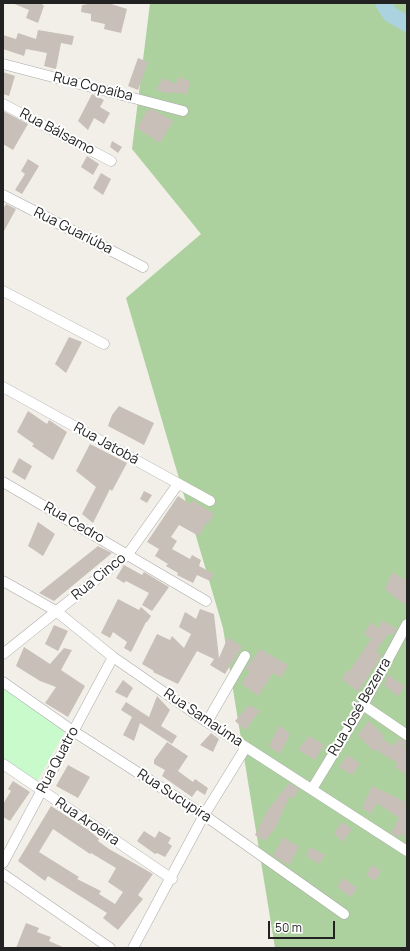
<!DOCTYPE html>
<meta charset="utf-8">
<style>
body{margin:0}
#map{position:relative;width:410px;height:951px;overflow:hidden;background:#f2efe9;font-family:Manrope,sans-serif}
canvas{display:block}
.frame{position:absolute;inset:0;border:4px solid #222;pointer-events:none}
.scale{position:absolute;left:268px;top:921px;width:67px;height:18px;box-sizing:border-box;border:2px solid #222;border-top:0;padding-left:5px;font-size:12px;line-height:14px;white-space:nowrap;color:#222;-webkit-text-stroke:3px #fff;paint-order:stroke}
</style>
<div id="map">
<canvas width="410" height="951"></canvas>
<div class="frame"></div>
<div class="scale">50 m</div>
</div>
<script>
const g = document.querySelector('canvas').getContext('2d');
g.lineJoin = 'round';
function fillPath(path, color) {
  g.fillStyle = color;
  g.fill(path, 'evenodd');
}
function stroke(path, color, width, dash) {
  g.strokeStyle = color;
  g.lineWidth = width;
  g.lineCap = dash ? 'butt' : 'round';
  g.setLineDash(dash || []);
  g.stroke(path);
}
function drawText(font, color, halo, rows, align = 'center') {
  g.font = font + ' Manrope,sans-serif';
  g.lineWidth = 4;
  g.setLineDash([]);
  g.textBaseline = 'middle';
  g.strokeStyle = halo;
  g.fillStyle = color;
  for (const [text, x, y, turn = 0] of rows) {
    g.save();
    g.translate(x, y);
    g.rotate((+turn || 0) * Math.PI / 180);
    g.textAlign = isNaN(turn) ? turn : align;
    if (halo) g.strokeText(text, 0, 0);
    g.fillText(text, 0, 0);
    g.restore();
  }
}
const forest = new Path2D(`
 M150,3H407V948H275L223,628L126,298L201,234L132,149Z`);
const park = new Path2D(`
 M3,687L66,730L37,782L3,759Z`);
const river = new Path2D(`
 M383,3L390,14L407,24`);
const building = new Path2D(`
 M12,3H41L44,6L38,23L26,18L29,10Z
 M95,3H108L127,9L121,33L104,29L105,24L91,21V14L81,12L82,5Z
 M38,30L74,36L72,45L61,43L56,69L44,66L47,53L26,49L24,56L3,49V35L16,39L18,33L36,39Z
 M138,58L148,62L138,90L128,86Z
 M3,72L15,76L9,96L3,94Z
 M178,77L190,81L187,94L170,92V94L156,90L163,78L176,84Z
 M92,94L104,100L100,107L110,113L104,124L94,118L88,130L78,121Z
 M148,109L156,111L173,121L160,143L137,128Z
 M3,111L28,124L13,150L3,144Z
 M112,141L122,147L118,153L110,147Z
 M87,156L99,164L93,175L81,167Z
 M28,159L39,166L22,194L15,190L25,174L21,171Z
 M101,173L111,179L103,195L93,188Z
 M6,204L16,209L3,233V209Z
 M69,337L82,342L66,373L55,364Z
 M119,406L154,423L144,445L108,426L112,415Z
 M28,411L47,424L49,420L67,432L53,460L32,446L34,444L17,432Z
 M90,444L127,463L112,491L110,489L93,523L82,514L96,487L76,471Z
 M19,458L32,466L25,480L12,472Z
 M144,491L152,495L147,503L140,499Z
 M178,496L190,504L192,500L214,514L208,524L206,523L199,536L179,525L171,537L177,541L172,549L190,559L192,555L201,560L199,566L214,574L210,581L197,575L193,583L177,575L178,573L166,566L168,564L155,556L159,549L147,542Z
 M38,522L55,534L43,556L28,546Z
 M98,546L112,553L54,601L39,593Z
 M124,565L142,575L144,572L169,587L152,611L142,605L149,593L126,581L124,583L116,578Z
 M392,572L407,581V606L385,590Z
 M118,599L139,610L141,607L151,616L147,622H146L131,652L124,648L127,642L113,632L110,638L101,633Z
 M200,609L214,614L219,658L228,637L242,647L225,674L210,665L214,659L197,651L178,684L153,672L154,671L142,664L157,634L170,640L172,636L184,648L191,634L179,627L185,612L196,619Z
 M382,620L397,629L392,636L389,633L376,651L381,655L377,663L358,692L342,679L347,670L349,672L371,639L364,634L371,622L378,629Z
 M54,625L68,631L58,651L45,644Z
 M24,647L50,664L64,648L72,650L61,670L85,686L68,717L45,703L56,687L40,681L16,666Z
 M260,649L288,665L281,678L273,673L258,696L241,683L250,672L245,669Z
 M388,674L405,687L398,696L384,685Z
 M123,680L133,688L127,698L115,692Z
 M157,696L170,710L161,726L177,736L172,744L140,723L134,741L123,735L132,717L121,710L126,702L149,717Z
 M249,705L260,711L245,730L235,721Z
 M369,721L384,736L382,739L394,746L399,738L406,742L403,746L407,749V775L395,767L397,763L375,749L374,752L358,735Z
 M279,725L290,734L280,754L269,746Z
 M211,733L219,739L213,752L200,745Z
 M309,736L324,745L315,760L298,750Z
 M167,742L188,756L178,771L193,782L195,779L208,788L205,795L197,790L192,797L162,776L165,770L154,764V760Z
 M348,755L360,764L352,775L339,767Z
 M68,765L90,777L78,798L56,786Z
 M13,781L30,792L10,821L3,817V804L11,791L8,789Z
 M289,783L299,789L293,799L289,797L276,827L265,841L255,835L267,811Z
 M372,786L406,802L404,805L407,807V838L400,834L398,837L391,833L399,818L377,803L371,814L362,808Z
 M51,806L90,831L99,839L98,841L109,849L153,874L138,895L143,899L118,930L103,918L107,913L48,876L45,881L18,861ZM53,829L90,854L91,853L116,868L108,882L123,892L115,904L99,894L101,891L77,879L79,877L39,852Z
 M342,822L352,829L343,842L334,833Z
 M144,831L155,838L159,831L171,838L168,843L172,846L165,857L157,853L155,854L137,841Z
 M283,837L299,847L289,865L273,856Z
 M310,847L325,855L319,864L306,856Z
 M372,865L381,871L375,881L366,875Z
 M343,878L357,888L351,897L337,887Z
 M26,923L39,928L37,932L51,937L49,941L65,948H16Z`);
const minor = new Path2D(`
 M3,64L183,111
 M3,104L111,161
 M3,195L143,267
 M3,291L104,344
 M3,387L210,501
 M3,482L206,601
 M3,581L56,611L113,657L207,722L407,851
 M3,654L128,554L178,484
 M3,682L73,731L204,815L344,914
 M363,705L407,735
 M207,722L245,656
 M3,764L172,879
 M312,789L363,705L407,624
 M3,863L113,657
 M3,874L110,948
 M133,948L204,815L246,747`);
const streetNames = [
 ["Rua Copaíba",93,87,14],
 ["Rua Bálsamo",57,132,28],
 ["Rua Guariúba",73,231,27],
 ["Rua Jatobá",106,444,29],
 ["Rua Cedro",74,523,30],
 ["Rua Cinco",99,577,-39],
 ["Rua José Bezerra",360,707,-60],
 ["Rua Samaúma",203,718,34],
 ["Rua Quatro",58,760,-62],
 ["Rua Sucupira",174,796,33],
 ["Rua Aroeira",87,822,34]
];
fillPath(forest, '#add19e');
fillPath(park, '#c8facc');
stroke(river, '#aad3df', 16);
fillPath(building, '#c7bfb8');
stroke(minor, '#a9a9a9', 11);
stroke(minor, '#fff', 10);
drawText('14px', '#222', '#fff', streetNames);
</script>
